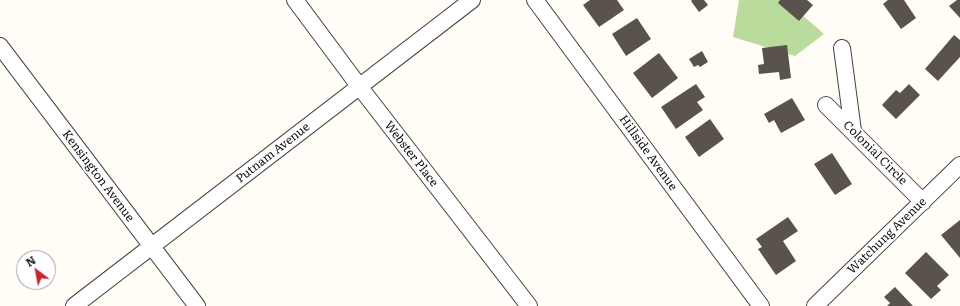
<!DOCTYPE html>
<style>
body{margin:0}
#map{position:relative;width:960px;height:306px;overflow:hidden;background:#fffdf5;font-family:Literata,serif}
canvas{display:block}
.north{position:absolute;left:16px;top:250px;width:40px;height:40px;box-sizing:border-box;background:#fff;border:1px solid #a0a0a0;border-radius:50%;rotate:328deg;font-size:11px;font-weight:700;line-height:16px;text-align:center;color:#111}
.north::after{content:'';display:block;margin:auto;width:14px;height:18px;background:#c4262e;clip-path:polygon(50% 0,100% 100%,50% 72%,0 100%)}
</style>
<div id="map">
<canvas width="960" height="306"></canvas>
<div class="north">N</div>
</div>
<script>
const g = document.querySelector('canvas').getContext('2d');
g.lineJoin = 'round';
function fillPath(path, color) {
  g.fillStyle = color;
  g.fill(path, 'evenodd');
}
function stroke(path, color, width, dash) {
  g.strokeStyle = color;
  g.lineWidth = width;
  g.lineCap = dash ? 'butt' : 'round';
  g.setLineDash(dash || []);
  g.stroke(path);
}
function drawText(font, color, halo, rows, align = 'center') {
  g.font = font + ' Literata,serif';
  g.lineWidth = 4;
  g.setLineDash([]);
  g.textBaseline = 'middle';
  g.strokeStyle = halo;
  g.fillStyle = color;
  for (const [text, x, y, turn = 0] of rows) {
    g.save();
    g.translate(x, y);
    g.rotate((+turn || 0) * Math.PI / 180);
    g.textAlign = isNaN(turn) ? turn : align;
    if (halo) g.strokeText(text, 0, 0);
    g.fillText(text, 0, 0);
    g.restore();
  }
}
const forest = new Path2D(`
 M739,0H785L824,34L795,56L733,37Z`);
const building = new Path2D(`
 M590,0H617L624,10L599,27L583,5Z
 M692,0H704L708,5L699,12L691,1Z
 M780,0H807L813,5L799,21L778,3Z
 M888,0H904L916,18L901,29L883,4Z
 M957,0H960V18L949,6Z
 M637,18L651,39L626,56L612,34Z
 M954,35L960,40V57L938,81L925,69Z
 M787,45L791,78L780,80L779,72L759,74L758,65L764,64L762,48Z
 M702,51L708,62L700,67L698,65L694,67L689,59Z
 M659,53L678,78L652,98L633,73Z
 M696,84L705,97L697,102L703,110L676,129L661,107Z
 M909,84L920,95L896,119L882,105L896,90L900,93Z
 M792,98L805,120L781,133L774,120L769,123L764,114Z
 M710,119L724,139L699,157L685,137Z
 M832,153L852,184L835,195L814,164Z
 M788,217L798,231L783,241L796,261L776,275L758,249L762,247L756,239Z
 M960,220V258L941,235Z
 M926,252L949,275L937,286L941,290L931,299L905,273Z
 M895,287L913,306H887L890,303L884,297Z`);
const minor = new Path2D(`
 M295,0L359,86L529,306
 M535,0L761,306
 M0,46L197,306
 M842,48L853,131
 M826,105L923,202
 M74,306L472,0
 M815,306L960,165`);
const streetNames = [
 ["Putnam Avenue",273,153,-38],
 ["Hillside Avenue",648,153,54],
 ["Colonial Circle",875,153,45],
 ["Webster Place",411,154,52],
 ["Kensington Avenue",98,176,53],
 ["Watchung Avenue",887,236,-44]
];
fillPath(forest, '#b9dc9c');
fillPath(building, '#5a524d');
stroke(minor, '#444', 18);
stroke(minor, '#fff', 16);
drawText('12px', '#111', '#fff', streetNames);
</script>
